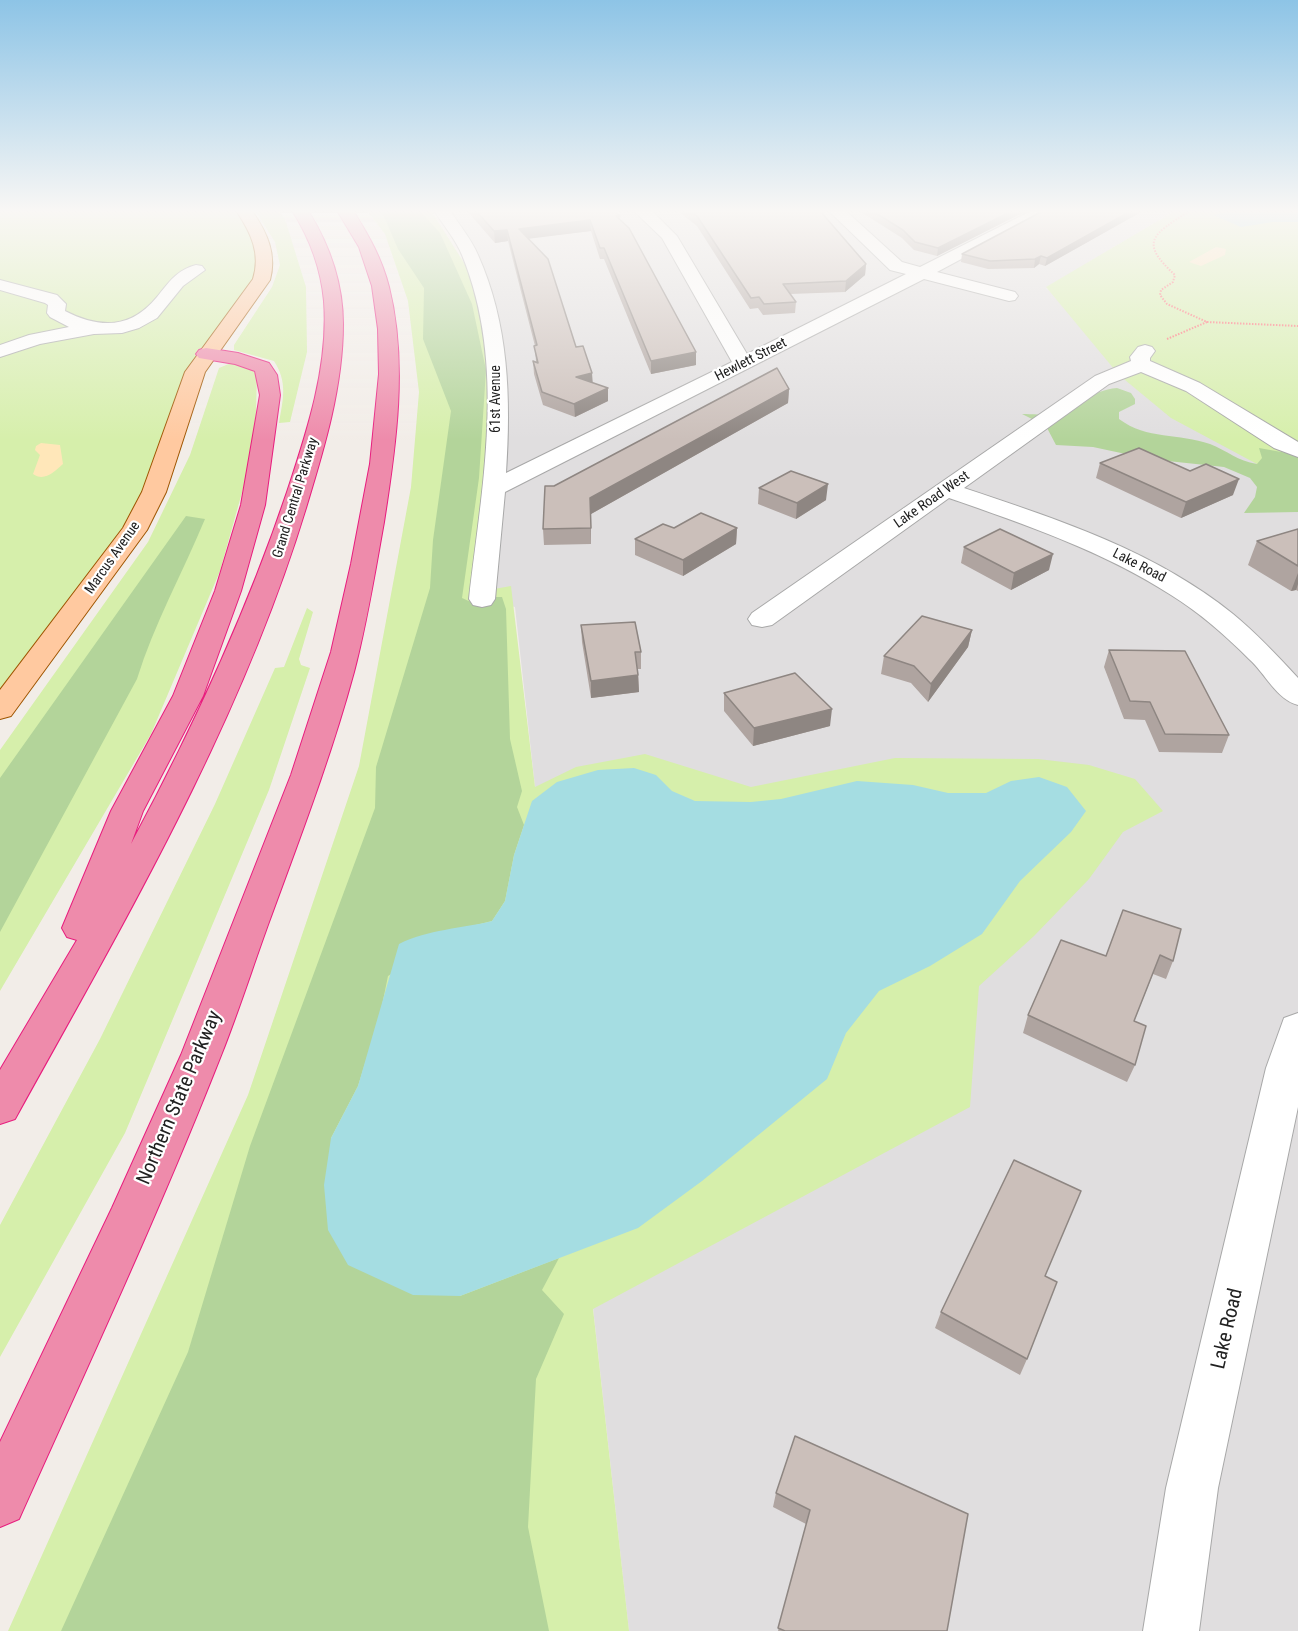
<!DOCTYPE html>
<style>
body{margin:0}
canvas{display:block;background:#f2ede8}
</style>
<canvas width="1298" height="1631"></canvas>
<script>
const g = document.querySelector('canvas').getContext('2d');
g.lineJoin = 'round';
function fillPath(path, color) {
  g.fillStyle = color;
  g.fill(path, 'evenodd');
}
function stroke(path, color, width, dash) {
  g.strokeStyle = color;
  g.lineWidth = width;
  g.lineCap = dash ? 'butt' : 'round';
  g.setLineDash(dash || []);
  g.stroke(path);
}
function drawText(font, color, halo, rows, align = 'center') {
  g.font = font + ' "Roboto Condensed",sans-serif';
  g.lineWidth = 4.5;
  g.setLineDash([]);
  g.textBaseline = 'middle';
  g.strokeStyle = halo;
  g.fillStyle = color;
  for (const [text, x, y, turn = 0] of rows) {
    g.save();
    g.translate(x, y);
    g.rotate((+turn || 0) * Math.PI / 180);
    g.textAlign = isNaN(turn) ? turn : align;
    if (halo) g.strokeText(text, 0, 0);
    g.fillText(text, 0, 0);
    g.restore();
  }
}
const residential = new Path2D(`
 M443,212H1173L1046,288L1298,486V1631H629L515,607L482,599L492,314Z`);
const grass = new Path2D(`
 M0,212H245L266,264L206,354L154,492L0,710Z
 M256,212H279L285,219L306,287L307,352L290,422L279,423C283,399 288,383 274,361L234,350V345L272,287L280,265L275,242Z
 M368,212H432L471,274L484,323L491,379L477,592L511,586L535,787L576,767L645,754L751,787L895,758L1038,759L1089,765L1135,779L1163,811L1123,832L1089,879L1034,936L979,986L970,1107L593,1309L629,1631H8L248,1095L359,766L411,487L419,392L408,301L385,234Z
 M1173,212H1298V486L1171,418L1119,375L1046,287Z
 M231,363L244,365L257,374L255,446L220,571L151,734L0,991V750L148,542L190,455L219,368Z
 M307,608L313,612L299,659L301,665L310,668L269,790L125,1133L0,1357V1225L100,1039L215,804L275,668L284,667Z`);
const forest = new Path2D(`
 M382,212H421L440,233L472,304L486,370L479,478L462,598L473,603L492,597H502L506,609L510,739L522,791L517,807L524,825L514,855L505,901L492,921L464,928L388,976L380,1015L358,1086L331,1138L460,1296L559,1258L542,1290L564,1314L536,1379L528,1527L549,1631H61L188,1352L250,1146L375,808L376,767L430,588L433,540L451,411L423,339L424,288L398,249Z
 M1117,388L1131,393L1135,399V404L1119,412V419C1147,440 1179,433 1210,444C1228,451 1237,461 1257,464L1262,458L1259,448L1298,455V512L1244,513L1255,497L1257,487L1250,478L1224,467L1149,459L1093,447L1056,445L1046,426L1022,414C1029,414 1038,415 1046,414C1071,409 1092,390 1117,388Z
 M186,516L205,519C183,572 154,624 137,679L0,932V778Z`);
const sand = new Path2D(`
 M1216,247L1226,249L1225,255L1201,266L1189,262Z
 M41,443L60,445L63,464C54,472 44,482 33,474L40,455L35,450L36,446Z`);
const water = new Path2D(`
 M1227,212H1298V222H1273L1241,227L1213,215Z
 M634,768L656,775L672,791L695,801L751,802L781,799L857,781L913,785L948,793H986L1011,781L1039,777L1067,787L1086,811L1071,832L1020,881L982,934L930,966L879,991L846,1033L827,1079L702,1181L638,1228L460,1296L413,1295L348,1265L328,1230L324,1185L331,1138L358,1086L399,944C429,929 460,929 492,921L505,901L514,855L532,801L557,782L598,770Z`);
const path = new Path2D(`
 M1207,322L1298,326
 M1167,339L1207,322L1167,304L1160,295L1161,290L1173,282L1175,275C1139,242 1152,235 1188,212`);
const minor = new Path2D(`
 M435,212H451C460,226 472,240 478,255C509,324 511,399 506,473L732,362L662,238L635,212H653L677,236L747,354L906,274L890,270L830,212H847L902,262L920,267L1029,212H1049L937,272L1015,292L1018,296L1015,300L1009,301L924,279L505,492L495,599L491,605L482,607L473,605L469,599C482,486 507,365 462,255C456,240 444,226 435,212Z
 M196,265L202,266L205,270L183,286L157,318L139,328L122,333L94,334L40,344L0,357V345L29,335L69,327L50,317L47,313L48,305L45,303L0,290V280L57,295L66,304L65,311C100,329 131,329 157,297C169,282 177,270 196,265Z
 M1145,345L1152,347L1155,351L1150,358V361L1200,383L1298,442V457L1274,448L1186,391L1141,372L1109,384L964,488C1057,519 1155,551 1233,614C1256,633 1277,655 1298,678V705C1277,700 1265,673 1249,659C1225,635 1200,613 1171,595C1103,551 1026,525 949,498L772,625L762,627L752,625L748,619L752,613L1095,376L1131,361L1130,357L1138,347Z
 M1298,1013V1107L1218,1488L1199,1631H1143L1166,1488L1266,1068L1284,1018Z`);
const major = new Path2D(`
 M237,212H253C267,233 277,254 270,280L205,372L166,492L147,530L11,716L0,719V690L123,528L142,492L185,372L253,279C261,254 251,233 237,212Z`);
const highway = new Path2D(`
 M293,212H309C330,246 343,284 343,324C343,387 324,449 306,508C240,725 124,922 15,1119L0,1124V1070L77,940L67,937L62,928L111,811L173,696L215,591L241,505L260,395L255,371L235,364L199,358L196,354L199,350L206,348L238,353L269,363L277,375L280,395L265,505L241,591L203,696L143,811L131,844C192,730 246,614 287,492C307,432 329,365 324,301C321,269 310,239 293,212Z
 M338,212H354C369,236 382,259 389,287C408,363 396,446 384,522C375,572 367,623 354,672C331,757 299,840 269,922C253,966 239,1010 222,1053C160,1211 88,1365 19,1519L0,1527V1442L112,1208L181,1055L291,775L331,652L351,564L370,464L379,374L378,329L372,286L359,247Z`);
const wall = new Path2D(`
 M468,212H616L620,216V219L696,365L651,374L604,259H600L591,231L528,238L592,383L608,401L575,417L543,405L534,374L533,361L536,362L535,346L508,241L495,243Z
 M679,212H821L866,264L865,275L845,292L790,294L796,302L795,313L763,315L758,308L750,309L697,226Z
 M861,212H1024L937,256L914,250L902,238Z
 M1141,212L1045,266L1039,264L1034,268L988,269L961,262L962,254Z
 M789,389L788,403L591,514V544L544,545L543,529L554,486Z
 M1100,463L1233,495L1181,518L1096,478Z
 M759,488L826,500L796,519L758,504Z
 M674,528H737L736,544L683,576L635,555V539Z
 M1298,529V591L1296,590L1291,591L1248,565L1257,541Z
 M964,547L1049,570L1011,590L961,563Z
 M581,625L641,652V669H638L639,692L591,698L582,642Z
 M972,630L968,647L928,702L911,683L881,674L884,656Z
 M1109,650L1229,735L1222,753L1159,752L1145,720L1124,719L1104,667Z
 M724,693L830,726L753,746L724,711Z
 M1123,910L1173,961L1166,979L1153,974L1134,1021L1135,1065L1127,1082L1023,1033L1028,1015L1106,956Z
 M1045,1276L1027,1359L1020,1375L935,1328L941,1312Z
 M795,1436L947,1631H778L806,1524L773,1507L776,1493Z`);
const shadedWall = new Path2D(`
 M1010,212H1024L937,256L938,248Z
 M1129,212H1141L1045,266L1047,258Z
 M590,220L591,231L519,240V229Z
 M507,230L508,241L495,243L494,231Z
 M1041,256L1039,264L1034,268L1035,259Z
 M866,264L865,275L845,292L846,281Z
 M696,352V365L651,374V361Z
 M592,373L593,386L576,377Z
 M608,388V401L575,417L574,404Z
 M789,389L788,403L591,514V544L590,498Z
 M1239,479L1233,495L1181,518L1186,502Z
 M828,484L826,500L796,519L797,503Z
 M737,528L736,544L683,576V560Z
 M1053,554L1049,570L1011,590L1014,573Z
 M1298,573V584L1296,590L1291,591Z
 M972,630L968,647L928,702L931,684Z
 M638,675L639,692L591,698V681Z
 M832,709L830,726L753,746L754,728Z`);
const building = new Path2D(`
 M477,212H616L620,216H616L629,228L696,352L651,361L604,248H600L590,220L519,229L548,259L576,347L583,346L592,373L576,377L608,388L574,404L542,392L533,361L538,363L534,346L537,345L507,230L494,231Z
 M691,212H821L866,264L846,281L783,284L796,302L764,304L759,297L751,298L697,216Z
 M874,212H1010L938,248L915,242L903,230Z
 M1041,212H1129L1047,258L1041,256L1035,259L990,261L962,254Z
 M777,368L789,389L590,498L591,528L543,529L545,486H554Z
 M1139,448L1190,471L1206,464L1239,479L1186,502L1100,463Z
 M791,471L828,484L797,503L759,488Z
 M701,513L737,528L683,560L635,539L663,524L674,528Z
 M1000,529L1053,554L1014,573L964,547Z
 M1298,529V566L1257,541Z
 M922,616L972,630L931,684L914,666L884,656Z
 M635,622L641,652H635L638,675L591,681L581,625Z
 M1109,650L1185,651L1229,735L1165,734L1150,702L1130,701Z
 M795,673L832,709L754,728L724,693Z
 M1123,910L1181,929L1173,961L1160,955L1134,1021L1146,1026L1135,1065L1028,1015L1061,940L1106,956Z
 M1014,1160L1081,1191L1045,1276L1057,1282L1027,1359L941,1312Z
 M795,1436L968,1514L947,1631H785L778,1628L810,1510L776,1493Z`);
const farStreetnames = [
 ["Hewlett Street",751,360,-27],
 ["61st Avenue",496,399,-90],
 ["Grand Central Parkway",296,498,-73],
 ["Lake Road West",932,500,-35],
 ["Marcus Avenue",113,558,-55],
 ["Lake Road",1139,566,27]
];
const nearStreetnames = [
 ["Northern State Parkway",180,1098,-67],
 ["Lake Road",1228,1329,-77]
];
fillPath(residential, '#e0dedf');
fillPath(grass, '#d6efab');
fillPath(forest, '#b3d49a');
fillPath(sand, '#ffe7b9');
fillPath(water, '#a5dde2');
stroke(minor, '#a8a8a8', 2);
stroke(major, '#9f5500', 2);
stroke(highway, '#e81d7e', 2);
stroke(path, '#ff6c71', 2, [1.5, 1.5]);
fillPath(minor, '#fff');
fillPath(major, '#ffc9a0');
fillPath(highway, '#ee8bab');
fillPath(wall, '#afa4a0');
fillPath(shadedWall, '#8e8682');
fillPath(building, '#cbbfba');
stroke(building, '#8e8682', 1.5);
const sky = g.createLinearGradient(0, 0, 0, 440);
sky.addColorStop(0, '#8dc4e6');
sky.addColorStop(0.48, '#f9f7f5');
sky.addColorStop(1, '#f9f7f500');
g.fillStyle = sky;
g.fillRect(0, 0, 1298, 440);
drawText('14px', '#212121', '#fff', farStreetnames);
drawText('20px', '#212121', '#fff', nearStreetnames);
</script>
